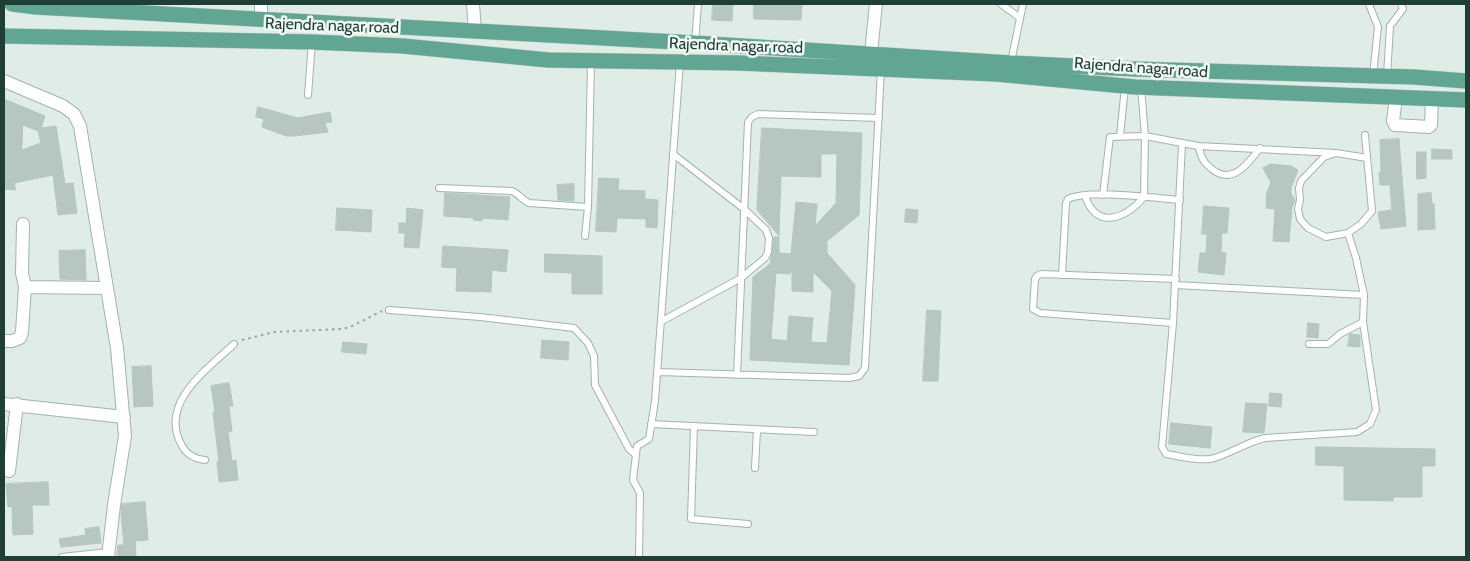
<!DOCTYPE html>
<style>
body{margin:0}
#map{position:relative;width:1470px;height:561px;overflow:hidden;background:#e0ece6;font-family:Cabin,sans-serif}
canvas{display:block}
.frame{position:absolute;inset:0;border:5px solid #1f3e35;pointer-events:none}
</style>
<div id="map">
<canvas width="1470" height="561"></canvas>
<div class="frame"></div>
</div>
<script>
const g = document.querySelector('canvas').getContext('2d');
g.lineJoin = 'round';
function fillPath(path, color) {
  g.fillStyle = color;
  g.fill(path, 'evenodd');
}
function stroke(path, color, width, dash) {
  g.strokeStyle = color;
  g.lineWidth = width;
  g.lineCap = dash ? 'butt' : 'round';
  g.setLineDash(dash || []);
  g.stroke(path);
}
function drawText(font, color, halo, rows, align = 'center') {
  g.font = font + ' Cabin,sans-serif';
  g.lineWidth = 5;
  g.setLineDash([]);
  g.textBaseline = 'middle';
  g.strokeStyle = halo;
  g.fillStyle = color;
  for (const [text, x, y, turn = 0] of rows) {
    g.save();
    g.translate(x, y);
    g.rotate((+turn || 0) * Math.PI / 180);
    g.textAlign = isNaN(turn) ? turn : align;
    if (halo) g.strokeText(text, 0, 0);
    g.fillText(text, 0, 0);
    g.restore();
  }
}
const building = new Path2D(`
 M713,4H733L732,21L712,20Z
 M754,4H802L801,20L754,19Z
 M4,99L45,116L41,128L56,126L65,184L73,183L77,213L58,215L53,175L14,183L16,190L4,189ZM23,125L38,131L41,143L22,150Z
 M258,107L298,118L330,112L332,122L325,123L328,132L295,136H286L262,127L264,119L256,117Z
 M762,128L862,133L859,215L827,241V253L855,285L849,365L750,360L753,277L770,264L774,237H779V253L791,254L796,202L817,204L815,226L836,203L837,154H821V177L781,176L779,236L757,210ZM792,271V291L813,292V272L832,291L827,343L811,342L813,318L789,316L787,341L771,339L776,273L789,274Z
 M1399,139L1406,226L1381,229L1378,212L1392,210L1390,185H1380L1379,173H1381L1380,140Z
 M1432,149L1452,150V159H1432Z
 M1417,152H1426V178L1417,179Z
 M1271,164L1291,166L1298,170L1291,188V194L1295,200L1292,207L1289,242L1273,241L1275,209L1266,208L1267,192L1271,183L1263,168Z
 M599,178L619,179L618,190L645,191V199L658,200L657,228L646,227V219L617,218L616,232L596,231Z
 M574,184V201L558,200L557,185Z
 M445,193L510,197L508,220L482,218V221L473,220L474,218L444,216Z
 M1431,193L1432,204H1434L1435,229L1418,230V194Z
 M1204,206L1229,208L1227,233H1222L1221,252L1226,253L1224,275L1198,272L1200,253H1206L1207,234H1202Z
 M337,208L372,210L371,232L336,230Z
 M407,208L423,210L419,248L404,247L405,233H399V223H406Z
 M906,209L918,210L917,223L905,222Z
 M443,246L508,250L506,272L492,270L491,292L456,291L457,268L442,267Z
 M85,250L86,280L60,279L59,251Z
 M545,254L602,256V294H572V273L545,272Z
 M927,310L941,311L938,381H923Z
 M1308,323L1319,324L1318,338L1307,337Z
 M1350,334L1360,335V347L1348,346Z
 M542,340L569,342L568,360L541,358Z
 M343,342L367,344L366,354L342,352Z
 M151,366L153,406L134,407L132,367Z
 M229,383L233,406H229L232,431L228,432L232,461L236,460L238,480L219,482L217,462H219L213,412H215L211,386Z
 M1270,393L1282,394L1281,407L1269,406Z
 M1246,403L1267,404L1264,433L1243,432Z
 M1171,423L1212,427L1210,448L1169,444Z
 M1316,447L1435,449V466H1422V497H1393V501L1344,500V466L1316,465Z
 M48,482L49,505H32L33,534L13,535L12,506L8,507L6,484Z
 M145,502L148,540L135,541L136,557H117L118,545H124L121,513L122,504Z
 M99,527L101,543L61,547L59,539L86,535L85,529Z`);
const path = new Path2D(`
 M242,340L274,332L342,329L350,327L382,311`);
const lane = new Path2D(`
 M1001,4L1020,18
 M1369,4L1378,27L1373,75
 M695,43L698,4
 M1011,62L1023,4
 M1387,76L1390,26L1403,9L1401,4
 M1141,87L1145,136L1198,146L1336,153
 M308,95L312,42
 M1120,136L1125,87
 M1182,144L1173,323L1162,447L1166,454C1179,456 1196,461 1210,459C1227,456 1246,442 1265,438L1357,432L1370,424L1376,410L1363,322L1364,295L1356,258L1348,233L1361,224L1372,211L1365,135
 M1198,146C1200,151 1201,157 1204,161C1207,166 1212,169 1216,172C1235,183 1250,161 1260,148
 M439,188L512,191C519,194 522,200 529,203L588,207
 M1085,196C1097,231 1126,218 1144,197L1145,136L1110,137L1103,195
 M1348,233L1326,237L1308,228L1300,219L1298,209L1300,200L1299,188L1301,181L1324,157L1336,153L1367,158
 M585,236L588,207L591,62
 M1062,275L1066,203L1068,199C1090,189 1154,198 1180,200
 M1175,285L1364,295
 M389,310L480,317L574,328L588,343L594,356L595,385L629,449L636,455
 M662,321L741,278L765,258L768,252L769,238L766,230L744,209L673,154
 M1173,323L1040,313L1033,309L1035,279L1037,276L1041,274L1176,279
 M1309,344H1328L1340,334L1363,322
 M658,372L849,378L859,376L865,368L881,70
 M737,375L748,122L752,117L758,114L879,118
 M651,424L814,432
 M694,426L691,519L748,524
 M205,460C194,459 186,454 181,444C159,402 208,369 234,344
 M755,468L757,430
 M62,557L108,552
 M639,557L640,493L633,480L637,446L649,439L655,401L680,62`);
const street = new Path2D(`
 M473,4L475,32
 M261,19V4
 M871,53L876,4
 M4,81L63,106L74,114L80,126L117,348L125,436L114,505L108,557
 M1396,97L1393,121L1395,125L1429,127L1431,125L1432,98
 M25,287L106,288
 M4,341H12L20,338L22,332L25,287L22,273L23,224
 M4,404L124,417
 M9,471L17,404`);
const primary = new Path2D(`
 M12,4L36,7L695,43L1011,63L1135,69L1414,77L1466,81
 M4,36L312,42L403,46L548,60L739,63L996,74L1135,87L1466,100`);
const streetNames = [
 ["Rajendra nagar road",332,26,2],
 ["Rajendra nagar road",736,46,2],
 ["Rajendra nagar road",1141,68,4]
];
fillPath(building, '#b5c7bf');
stroke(building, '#b2c7bd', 1);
stroke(lane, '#a2b4ad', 8);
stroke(street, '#a2b4ad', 14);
stroke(primary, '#c0c9c6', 16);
stroke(path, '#7db3a1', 2, [2.5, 4]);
stroke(lane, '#fff', 6);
stroke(street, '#fff', 12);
stroke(primary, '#60a693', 15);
drawText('16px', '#1f3e35', '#f1f9f4', streetNames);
</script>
